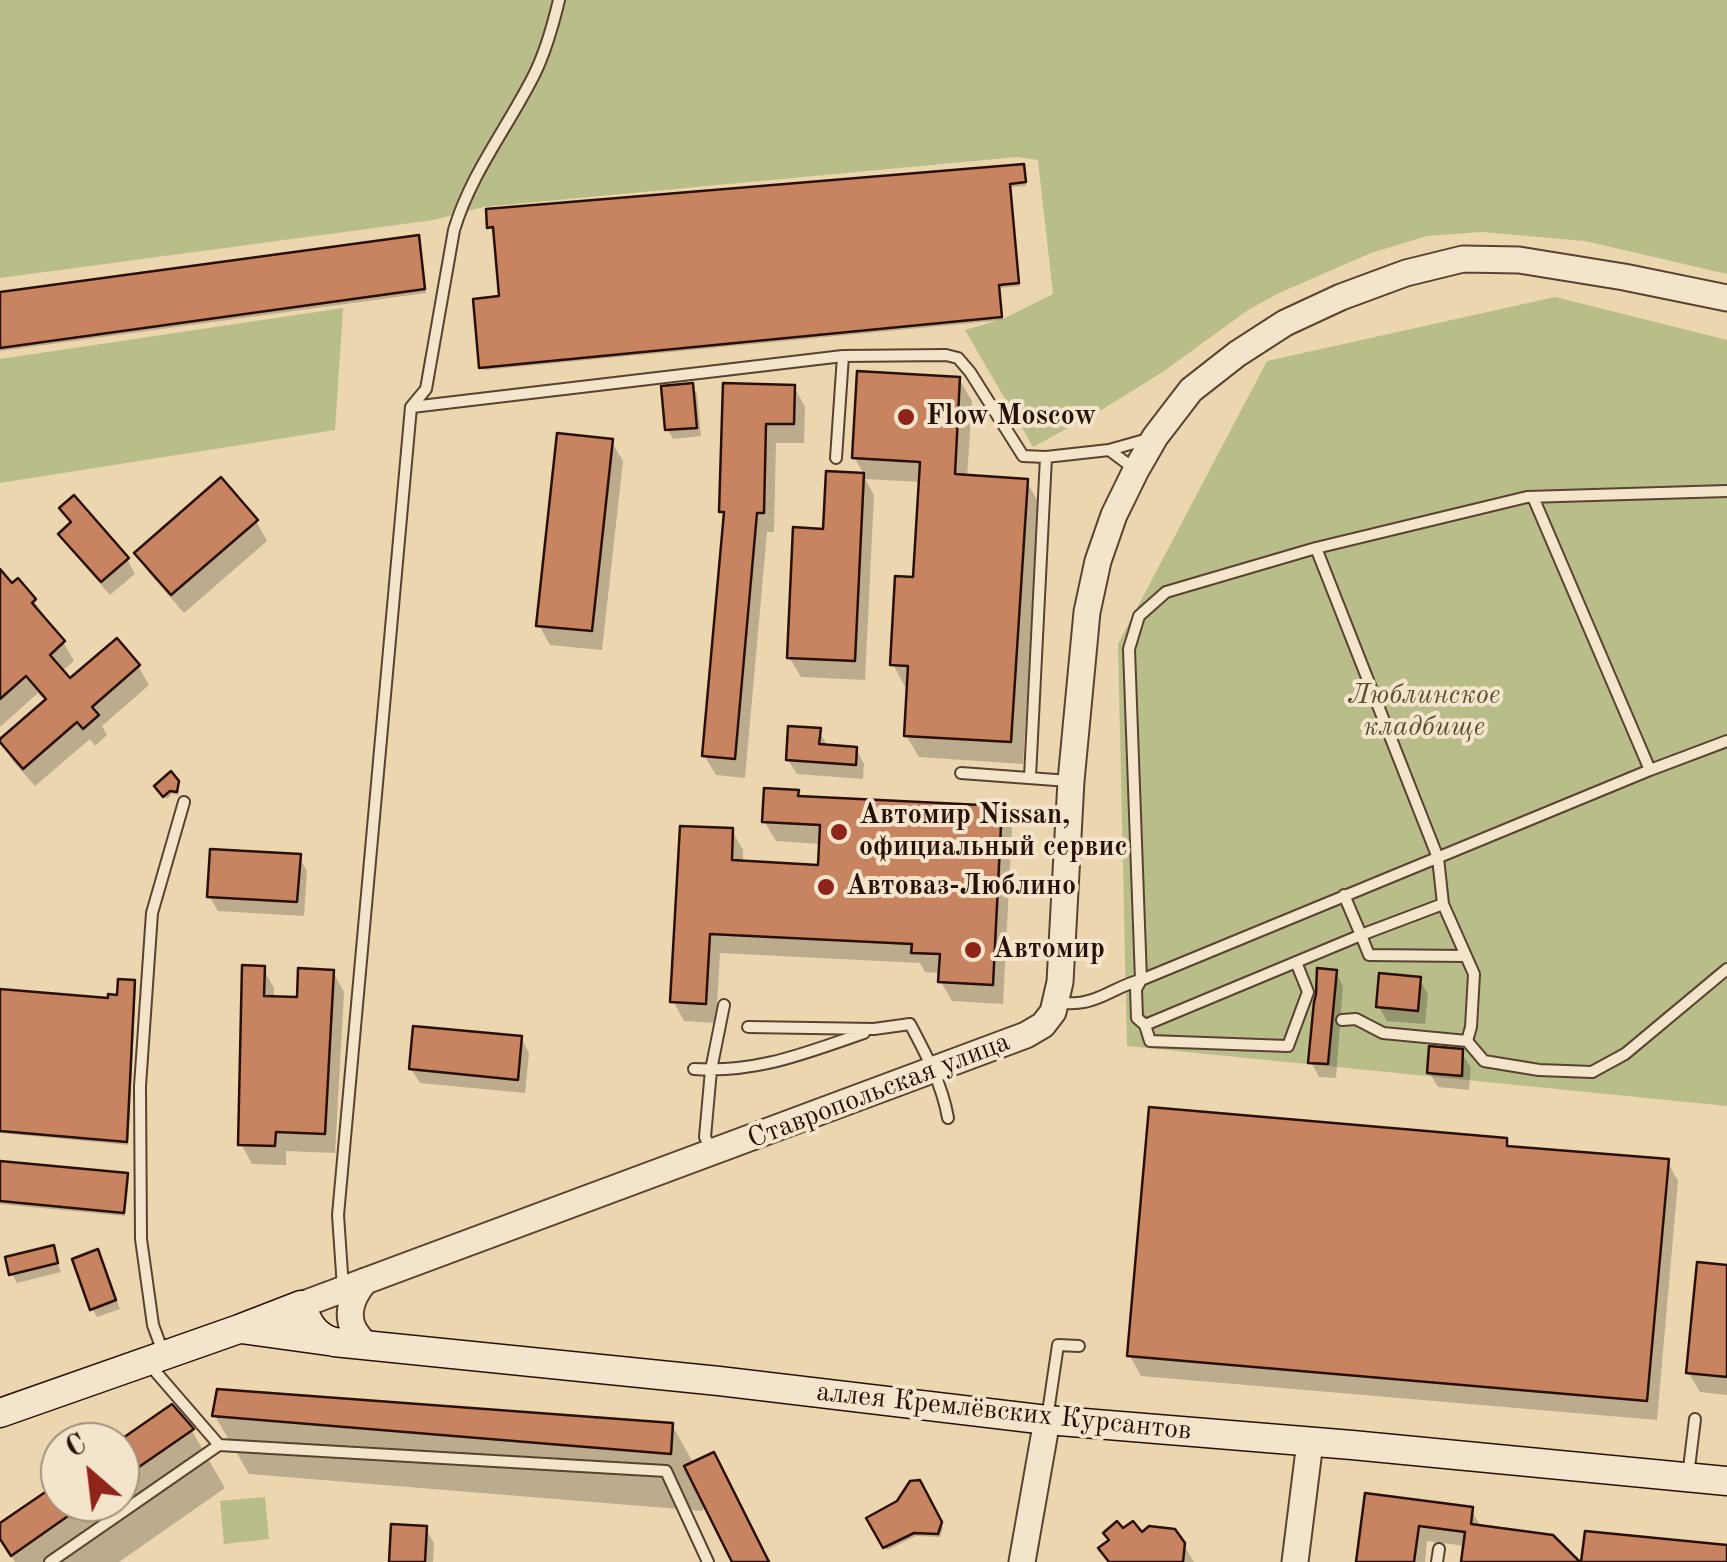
<!DOCTYPE html>
<meta charset="utf-8">
<style>
body{margin:0}
#map{position:relative;width:1727px;height:1562px;overflow:hidden;background:#ecd6af;font-family:"Old Standard TT",serif}
canvas{display:block}
.north{position:absolute;left:40px;top:1422px;width:100px;height:100px;box-sizing:border-box;background:#f3e4cb;border:2px solid #a28f7c;border-radius:50%;rotate:332deg;font-size:28px;font-weight:700;line-height:40px;text-align:center;color:#291006}
.north::after{content:'';display:block;margin:auto;width:35px;height:45px;background:#8f2418;clip-path:polygon(50% 0,100% 100%,50% 72%,0 100%)}
</style>
<div id="map">
<canvas width="1727" height="1562"></canvas>
<div class="north">С</div>
</div>
<script>
const g = document.querySelector('canvas').getContext('2d');
g.lineJoin = 'round';
function fillPath(path, color) {
  g.fillStyle = color;
  g.fill(path, 'evenodd');
}
function stroke(path, color, width, dash) {
  g.strokeStyle = color;
  g.lineWidth = width;
  g.lineCap = dash ? 'butt' : 'round';
  g.setLineDash(dash || []);
  g.stroke(path);
}
function drawText(font, color, halo, rows, align = 'center') {
  g.font = font + ' "Old Standard TT",serif';
  g.lineWidth = 8;
  g.setLineDash([]);
  g.textBaseline = 'middle';
  g.strokeStyle = halo;
  g.fillStyle = color;
  for (const [text, x, y, turn = 0] of rows) {
    g.save();
    g.translate(x, y);
    g.rotate((+turn || 0) * Math.PI / 180);
    g.textAlign = isNaN(turn) ? turn : align;
    if (halo) g.strokeText(text, 0, 0);
    g.fillText(text, 0, 0);
    g.restore();
  }
}
const green = new Path2D(`
 M0,0H1727V274L1585,241L1482,232L1427,236L1371,253L1279,293L1248,310L1164,371L1103,409L1033,447L965,330L1003,319L1053,294L1038,160L1017,157L483,207L434,220L0,278Z
 M1555,297L1727,340V1106L1127,1046L1118,644L1267,361Z
 M343,308L335,430L0,483V359Z
 M265,1497L269,1539L224,1544L220,1501Z`);
const shadow = new Path2D(`
 M1023,166L1026,186L1010,187L1020,286L1000,288L1003,320L484,370L482,367L502,299L496,230L492,231L490,227Z
 M418,237L426,293L0,351V295Z
 M959,379L972,401L967,478L1026,481L1039,503L1023,764L919,757L906,735L909,687H905L893,664L915,580L921,482L865,479L874,495L865,680L801,677L789,657L825,531L828,474L865,476L854,457Z
 M691,385L697,394L701,436L673,439L668,430Z
 M725,385L794,387L805,407L804,443H776L774,532H767L745,778L716,775L704,755L726,519L722,511Z
 M611,441L623,461L602,650L550,645L539,625Z
 M62,509L127,559L135,574L110,595L70,549L62,534L72,525Z
 M256,521L267,541L184,613L149,573L138,554Z
 M0,578L12,587L18,581L34,601L63,642L74,661L61,672L70,682L138,666L149,685L102,726L107,735L95,746L90,739L35,786L12,760L1,741L46,702L38,693L0,727Z
 M819,731L827,745L856,749L864,764L863,779L797,774L788,760Z
 M177,782L179,787L178,795L172,794L167,799L159,790Z
 M797,792L801,798L1001,808L1012,828L1003,1004L952,1001L941,982V973L925,972L920,963L720,953L716,1023L684,1021L673,1001L732,831L743,850V863L820,867L821,844L776,841L764,821Z
 M299,857L307,871L304,916L218,911L209,896Z
 M263,968L274,988V999H299L333,972L344,992L335,1153L286,1151V1165L252,1164L241,1144Z
 M1335,972L1343,986L1336,1078L1319,1077L1311,1062Z
 M1419,979L1428,994L1425,1024L1387,1021L1379,1007Z
 M134,982L136,986L128,1145L0,1133V991L111,1001L119,998Z
 M521,1038L529,1053L525,1093L420,1083L411,1069Z
 M1462,1053L1471,1068L1469,1090L1438,1087L1429,1072Z
 M1506,1140L1511,1149L1667,1161L1678,1181L1657,1420L1141,1376L1130,1356Z
 M0,1163L126,1176L129,1179L125,1216L0,1204Z
 M52,1248L61,1272L17,1283L12,1274Z
 M102,1261L120,1309L97,1317L92,1308Z
 M1727,1268V1395L1700,1392L1688,1372Z
 M215,1416L672,1425L694,1464L713,1455L771,1562H735L704,1500L703,1511L249,1474Z
 M192,1431L225,1488L119,1562H15L0,1536V1526L60,1485V1502H120V1443Z
 M918,1483L943,1528L940,1537L916,1536L887,1550L869,1519L899,1503Z
 M1368,1496L1471,1510L1481,1526L1577,1562H1463L1466,1546L1427,1541L1425,1562H1358Z
 M425,1528L434,1543L433,1562H391Z
 M1122,1532L1183,1544L1194,1562H1109Z`);
const building = new Path2D(`
 M1024,164L1026,182L1010,184L1019,283L999,285L1002,317L479,368L473,299L499,296L493,227L487,228L486,209Z
 M419,235L425,289L0,348V292Z
 M857,371L960,377L955,474L1028,479L1011,742L904,736L908,666L890,665L895,576L913,577L920,462L852,458Z
 M693,383L697,428L665,430L661,386Z
 M723,383L795,385L794,424H766L764,513H757L735,759L702,756L724,512H719Z
 M557,433L613,439L592,631L536,626Z
 M826,471L864,473L855,661L787,658L793,527L823,529Z
 M221,477L258,520L171,595L134,553Z
 M74,495L129,558L101,582L58,534L71,522L59,508Z
 M0,569L12,583L18,578L36,599L32,603L65,641L50,655L70,678L117,638L140,665L92,707L99,715L83,729L77,722L23,769L0,742V739L46,699L26,676L0,699Z
 M788,726L821,728L819,744L857,747L856,765L786,760Z
 M171,771L179,781L177,792L170,791L163,797L154,786Z
 M764,788L799,790L798,796L1002,806L993,985L938,982L940,954L911,953L912,944L710,934L706,1004L670,1002L680,826L733,828L732,860L818,865L820,825L762,822Z
 M210,849L301,854L297,902L207,897Z
 M242,965L265,966L264,996L297,997L298,968L334,970L325,1134L276,1132L275,1146L238,1145Z
 M1317,968L1337,970L1328,1064L1308,1063L1314,1002L1316,994Z
 M1379,973L1421,977L1418,1011L1376,1007Z
 M118,979L135,980L127,1142L0,1131V989L108,998V994L117,995Z
 M413,1026L522,1036L518,1080L409,1069Z
 M1429,1046L1463,1049L1462,1076L1427,1073Z
 M1149,1107L1507,1138V1146L1669,1159L1647,1401L1127,1356Z
 M0,1161L128,1173L124,1213L0,1201Z
 M54,1245L58,1263L9,1275L5,1257Z
 M98,1249L116,1300L90,1310L72,1259Z
 M1697,1262L1727,1265V1377L1686,1373Z
 M217,1389L673,1423L671,1454L212,1416Z
 M172,1404L194,1429L120,1480V1440Z
 M714,1452L769,1562H732L684,1466Z
 M920,1480L942,1522L938,1534L914,1533L883,1548L866,1518L897,1501L910,1481Z
 M60,1482V1502H88L11,1556L0,1539V1523Z
 M1365,1493L1473,1507L1471,1524L1553,1535L1580,1562H1461L1465,1532L1419,1526L1414,1562H1356Z
 M1117,1521L1123,1528L1133,1521L1142,1532L1149,1526L1175,1529L1185,1543L1183,1562H1109L1098,1548L1109,1540L1103,1533Z
 M391,1524L427,1526L425,1562H389Z
 M1585,1531L1727,1545V1562H1581Z`);
const service = new Path2D(`
 M843,356L946,355L958,358L970,372L1023,456L1046,457
 M412,407L843,356L836,458
 M1109,450L1136,470
 M1533,497L1650,770
 M1316,548L1438,858L1443,904L1474,974L1471,1027L1467,1041L1484,1061L1539,1070L1592,1072L1625,1054L1727,969
 M961,773L1069,781
 M1030,777L1046,457L1109,450L1148,439
 M1344,895L1361,935L1443,904
 M1296,962L1308,992L1288,1046L1150,1041L1145,1025L1137,1018L1136,989L1141,980L1129,649L1139,616L1166,592L1316,548L1527,497L1727,491
 M1058,1003C1067,1003 1076,1004 1084,1002C1104,999 1121,984 1141,980L1650,770L1727,741
 M1342,1020L1356,1019L1383,1033L1467,1041
 M1145,1025L1361,935L1369,955L1465,956
 M748,1027L874,1029L910,1024C926,1054 942,1084 948,1118
 M694,1069C758,1073 805,1053 864,1033
 M712,1151L705,1137L711,1070L724,1005
 M343,1288L338,1215L411,407L426,389L454,230C471,173 508,127 534,75C546,51 553,25 559,0
 M164,1355L153,1325L141,1239L140,1086L152,913L184,802
 M148,1363L219,1445
 M1047,1419L1058,1345L1079,1346
 M1688,1476L1695,1419
 M50,1562L219,1445L666,1471L708,1562
 M1437,1562L1439,1549`);
const tertiary = new Path2D(`
 M365,1281C347,1302 343,1326 367,1345
 M301,1305L1026,1035L1043,1025L1053,1012L1060,982L1071,781L1087,612L1098,561L1114,515L1136,470L1155,437L1191,390L1237,354L1285,323L1341,297L1406,273L1463,259L1519,260L1624,277L1727,298
 M1022,1562L1047,1420
 M1295,1562L1310,1442`);
const secondary = new Path2D(`
 M241,1329L328,1341
 M0,1413L239,1329L301,1305C308,1323 314,1336 334,1342L719,1381L1047,1420L1352,1445L1727,1481`);
const markers = [
 [906,417,10,"#8f2418"],
 [839,832,10,"#8f2418"],
 [826,887,10,"#8f2418"],
 [973,950,10,"#8f2418"]
];
const poiNames = [
 ["Flow Moscow",926,417],
 ["Автомир Nissan,",859,816],
 ["официальный сервис",859,848],
 ["Автоваз-Люблино",846,887],
 ["Автомир",993,950]
];
const parkNames = [
 ["Люблинское",1424,696],
 ["кладбище",1424,728]
];
const streetNames = [
 ["Ставропольская улица",879,1091,-21],
 ["аллея Кремлёвских Курсантов",1004,1412,6]
];
fillPath(green, '#b9bd8a');
fillPath(shadow, '#0003');
fillPath(building, '#c88461');
stroke(building, '#291006', 2.5);
stroke(service, '#5a4230', 14);
stroke(tertiary, '#5a4230', 29);
stroke(secondary, '#291006', 31);
stroke(service, '#f3e4cb', 10);
stroke(tertiary, '#f3e4cb', 25);
stroke(secondary, '#f3e4cb', 28);
for (const [x, y, r, color] of markers) {
  const dot = new Path2D();
  dot.arc(x, y, r, 0, 2 * Math.PI);
  g.fillStyle = color;
  g.fill(dot);
  stroke(dot, '#f3e4cb', 4);
}
drawText('bold 28px', '#291006', '#f3e4cb', poiNames, 'left');
drawText('italic 28px', '#5b4d34', '#f3e4cb', parkNames);
drawText('28px', '#291006', '#f3e4cb', streetNames);
</script>
